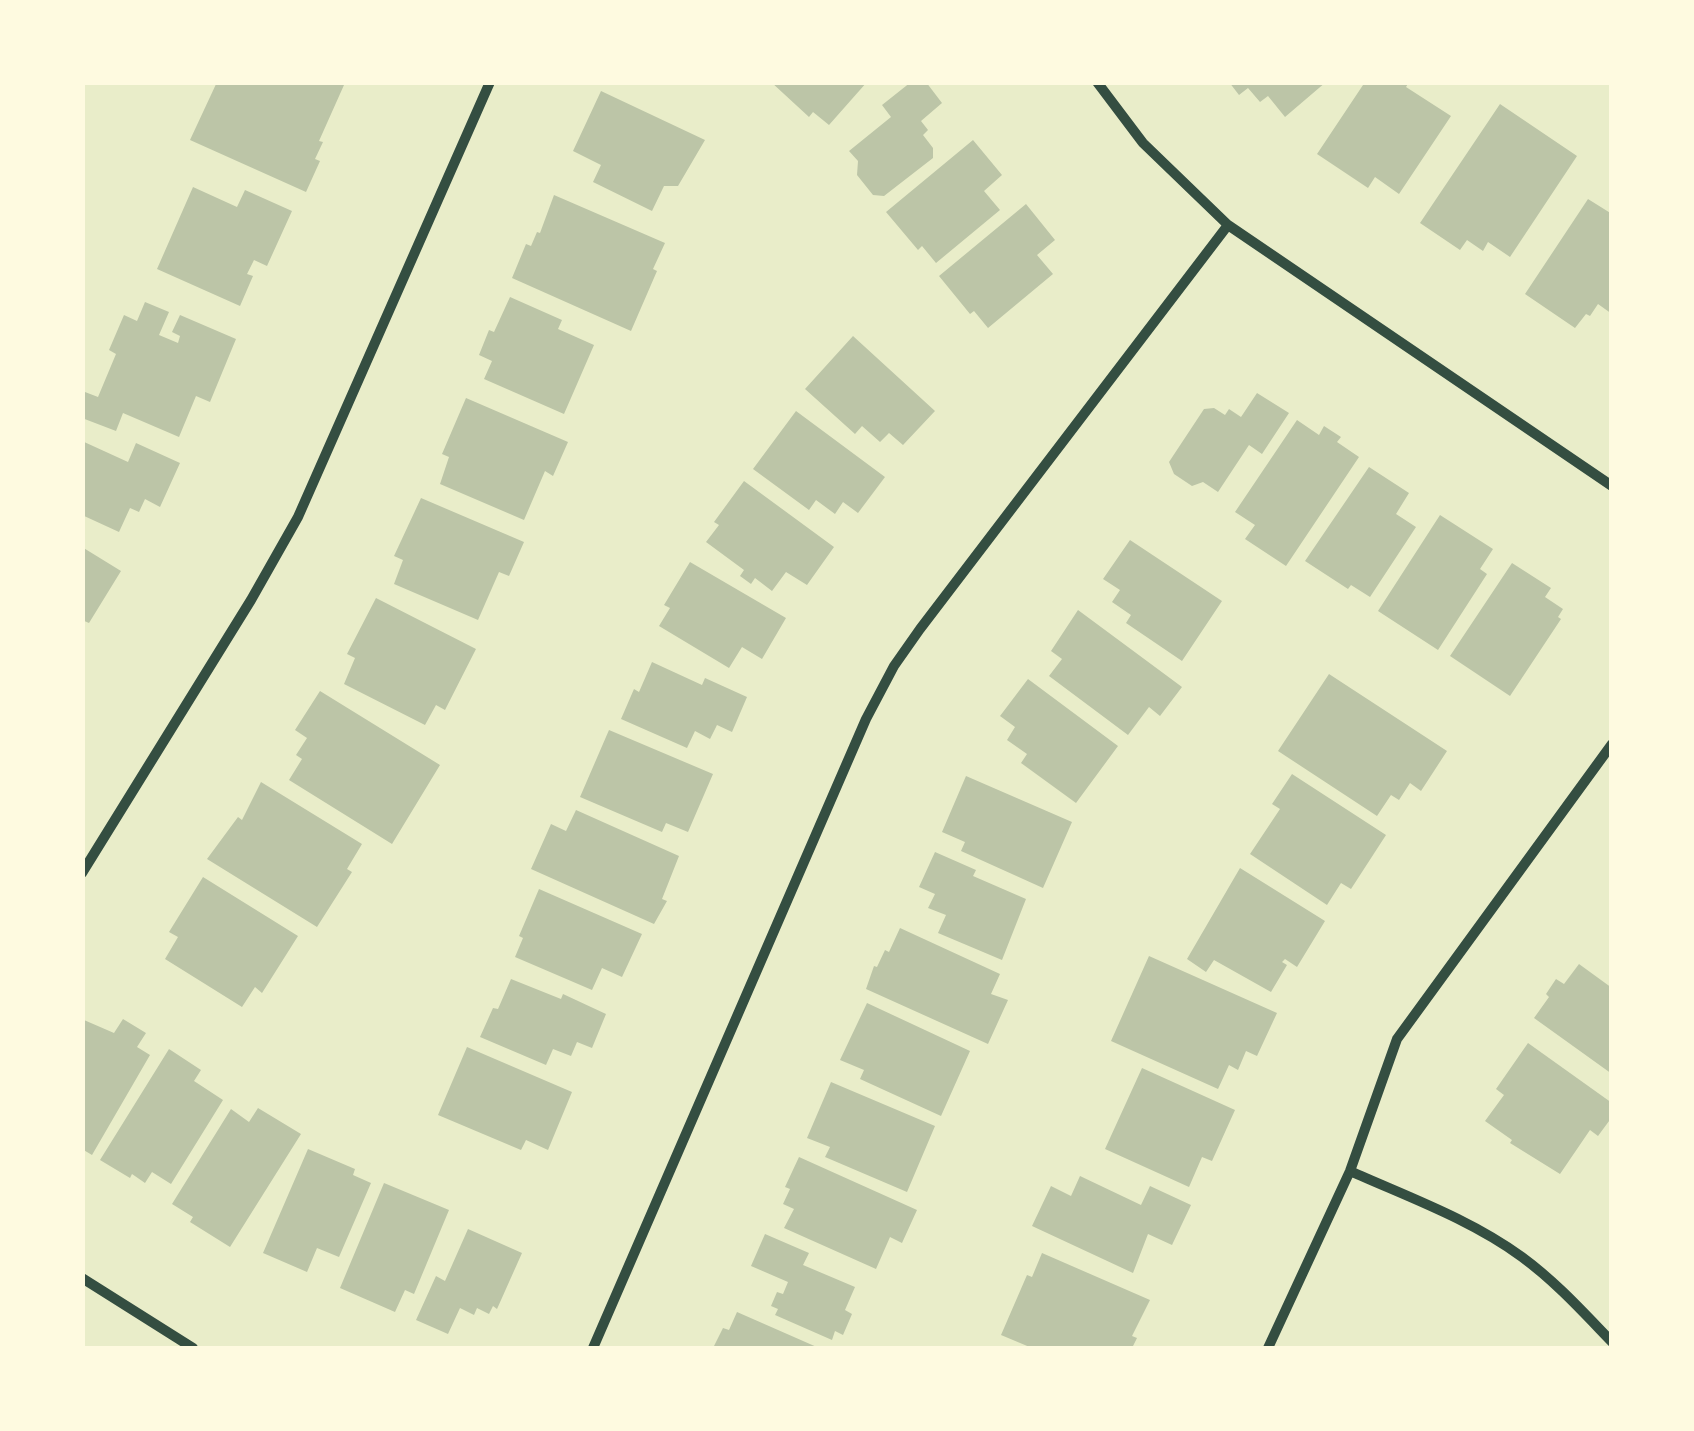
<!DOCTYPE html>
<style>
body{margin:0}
#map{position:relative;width:1694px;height:1431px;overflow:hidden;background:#e9edc9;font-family:Roboto,sans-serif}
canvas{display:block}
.frame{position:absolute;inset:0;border:85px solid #fefae0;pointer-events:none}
</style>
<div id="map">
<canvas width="1694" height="1431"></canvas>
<div class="frame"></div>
</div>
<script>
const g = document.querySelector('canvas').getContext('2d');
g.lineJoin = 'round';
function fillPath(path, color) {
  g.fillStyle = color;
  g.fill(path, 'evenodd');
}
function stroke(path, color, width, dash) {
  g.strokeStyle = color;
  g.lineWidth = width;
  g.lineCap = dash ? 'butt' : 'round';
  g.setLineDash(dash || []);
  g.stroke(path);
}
const building = new Path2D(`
 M217,82L344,85L319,141L323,142L315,159L320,161L306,192L190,140Z
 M771,82H867L829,125L813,112L809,117Z
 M911,82H926L942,103L921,121L928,130L923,135L933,148V158L884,196L873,195L857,175L858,161L849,151L891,117L882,105Z
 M1229,82H1326L1285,117L1268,96L1260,102L1248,88L1239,95Z
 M1365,82H1409L1406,87L1451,116L1399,194L1375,177L1368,188L1317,154Z
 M601,91L705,140L678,186H664L652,211L593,182L601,165L573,151Z
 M1500,104L1577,156L1510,257L1488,242L1483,251L1467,240L1460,250L1420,223Z
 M973,140L1002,175L984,191L1000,210L936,263L922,246L918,250L886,212Z
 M193,187L237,207L245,190L292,211L267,266L254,260L247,274L253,276L240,306L157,269Z
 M554,195L665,243L653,269L657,271L631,331L512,278L526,244L531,246L537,232L540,233Z
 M1588,199L1612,214V314L1598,304L1590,316L1586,314L1575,328L1525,294Z
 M1026,204L1055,240L1037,255L1053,274L988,328L974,311L970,314L939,276Z
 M510,297L562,320L558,329L594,345L564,414L484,379L492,361L479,355L489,330L494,332Z
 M145,302L169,312L159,335L178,343L180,336L172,332L180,315L236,339L210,402L196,396L179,437L123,413L116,431L82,418V398L85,392L98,397L116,354L109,350L124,315L137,321Z
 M853,336L935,411L903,445L889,433L880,442L862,426L855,434L805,389Z
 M1257,393L1289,413L1262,454L1249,445L1218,492L1203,482L1192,486L1174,474L1169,462L1204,409L1214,408L1225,415L1229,409L1241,417Z
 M466,398L568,442L553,476L545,471L524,520L440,484L449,457L442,454Z
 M796,411L885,477L858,513L843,502L835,514L816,500L809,510L753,469Z
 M1297,420L1319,435L1324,426L1341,437L1337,442L1359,457L1286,566L1245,539L1255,525L1235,512Z
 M82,441L128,462L136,443L180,463L160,507L145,499L139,512L130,508L119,532L82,515Z
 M1369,467L1409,493L1396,514L1416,527L1370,597L1351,585L1348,589L1305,561Z
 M744,481L834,547L807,585L786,572L772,591L755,578L751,584L740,576L744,570L706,542L719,525L714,522Z
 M421,498L524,542L509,576L499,572L478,620L394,584L403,560L394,556Z
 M1440,515L1493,549L1480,569L1487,574L1438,650L1378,611Z
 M1130,540L1222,601L1182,661L1126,623L1131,615L1112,602L1120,590L1103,579Z
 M82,547L121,571L89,623L82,620Z
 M690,562L786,618L762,659L742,647L729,668L659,626L670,608L664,605Z
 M1512,563L1551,588L1545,597L1563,609L1558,617L1561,619L1510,696L1450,656Z
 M376,598L476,649L445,710L436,705L425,725L344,684L355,658L347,654Z
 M1078,610L1182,687L1160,716L1149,707L1128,735L1049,676L1062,659L1051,651Z
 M652,662L702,685L705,678L747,697L732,732L717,725L710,739L695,731L687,748L621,719L634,689L639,692Z
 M1329,674L1447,751L1421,791L1410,783L1399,800L1391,795L1377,816L1278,751Z
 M1028,679L1118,746L1076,803L1021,763L1027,754L1007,740L1015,727L1000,716Z
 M320,691L440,765L392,844L289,780L302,759L296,755L307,738L295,730Z
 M609,730L713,774L688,832L666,823L662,832L580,797Z
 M1292,774L1386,835L1351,889L1341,883L1327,905L1250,854L1280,809L1272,804Z
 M966,776L1072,822L1043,888L961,851L965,842L942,832Z
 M261,782L362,844L347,869L352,872L317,927L207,859L238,817L242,820Z
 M576,810L679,856L662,899L667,901L654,924L531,869L551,824L566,831Z
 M935,852L976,870L973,876L1026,899L1002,960L938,933L946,915L928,908L935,894L919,887Z
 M1240,868L1325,921L1297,967L1285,959L1282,962L1287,965L1271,992L1214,960L1206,972L1187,959Z
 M203,877L298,936L262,993L255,987L242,1007L165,959L178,937L169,932Z
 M539,889L642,934L622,977L602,968L592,990L515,957L523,938L519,936Z
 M900,928L1000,974L991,994L1008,1000L988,1044L866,989L874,966L877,967L885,950L889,952Z
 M1149,956L1277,1013L1257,1056L1246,1051L1238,1070L1229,1065L1218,1089L1111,1041Z
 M1579,964L1612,988V1074L1534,1018L1549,997L1546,994L1556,979L1564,984Z
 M511,979L561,999L563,994L606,1014L592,1048L577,1042L571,1056L553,1049L546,1065L480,1037L493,1008L498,1009Z
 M867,1003L970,1051L941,1116L860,1079L864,1070L840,1060Z
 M123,1019L146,1033L137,1047L150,1055L92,1155L82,1149V1023L84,1020L114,1033Z
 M1528,1043L1612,1103V1117L1598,1136L1590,1130L1560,1174L1510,1143L1512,1140L1485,1121L1504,1095L1496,1089Z
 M467,1047L572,1092L548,1150L526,1140L521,1150L438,1115Z
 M169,1049L201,1070L194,1081L223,1100L171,1184L152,1172L145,1183L132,1174L130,1178L100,1160Z
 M1142,1068L1235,1110L1212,1161L1202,1157L1189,1187L1105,1149Z
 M831,1082L935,1126L907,1192L825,1157L830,1147L807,1138Z
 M258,1108L301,1134L230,1247L190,1222L193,1217L172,1204L231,1109L249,1122Z
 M308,1149L355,1169L353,1175L371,1183L339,1257L317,1248L307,1272L263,1253Z
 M799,1157L917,1210L902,1243L890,1237L876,1269L784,1228L794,1209L783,1204L790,1189L785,1187Z
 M1080,1176L1141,1205L1150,1186L1191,1205L1172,1245L1148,1234L1133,1273L1032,1226L1051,1186L1071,1196Z
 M384,1183L449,1210L414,1294L405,1290L395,1312L340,1288Z
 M468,1229L522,1253L497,1309L493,1306L489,1314L477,1308L474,1315L460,1308L448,1334L416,1320L436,1276L445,1281Z
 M765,1234L809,1253L803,1265L855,1287L845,1310L852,1314L843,1335L835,1331L832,1340L775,1315L778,1309L771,1306L777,1292L783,1294L788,1282L751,1266Z
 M1042,1253L1150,1300L1132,1336L1137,1338L1132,1348H1032L1001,1335L1027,1275L1032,1277Z
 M737,1312L819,1348H713L723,1328L729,1330Z`);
const minor = new Path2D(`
 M1097,82L1143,143L1228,225L1612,486
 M82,873L251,600L298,517L490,82
 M1350,1171C1408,1197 1470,1219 1522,1257C1556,1282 1583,1312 1612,1342
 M82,1278L193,1348
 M593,1348L866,719L894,666L920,629L1228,225
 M1268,1348L1350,1171L1397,1039L1612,744`);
fillPath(building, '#bcc5a7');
stroke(minor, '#344e41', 10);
</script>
